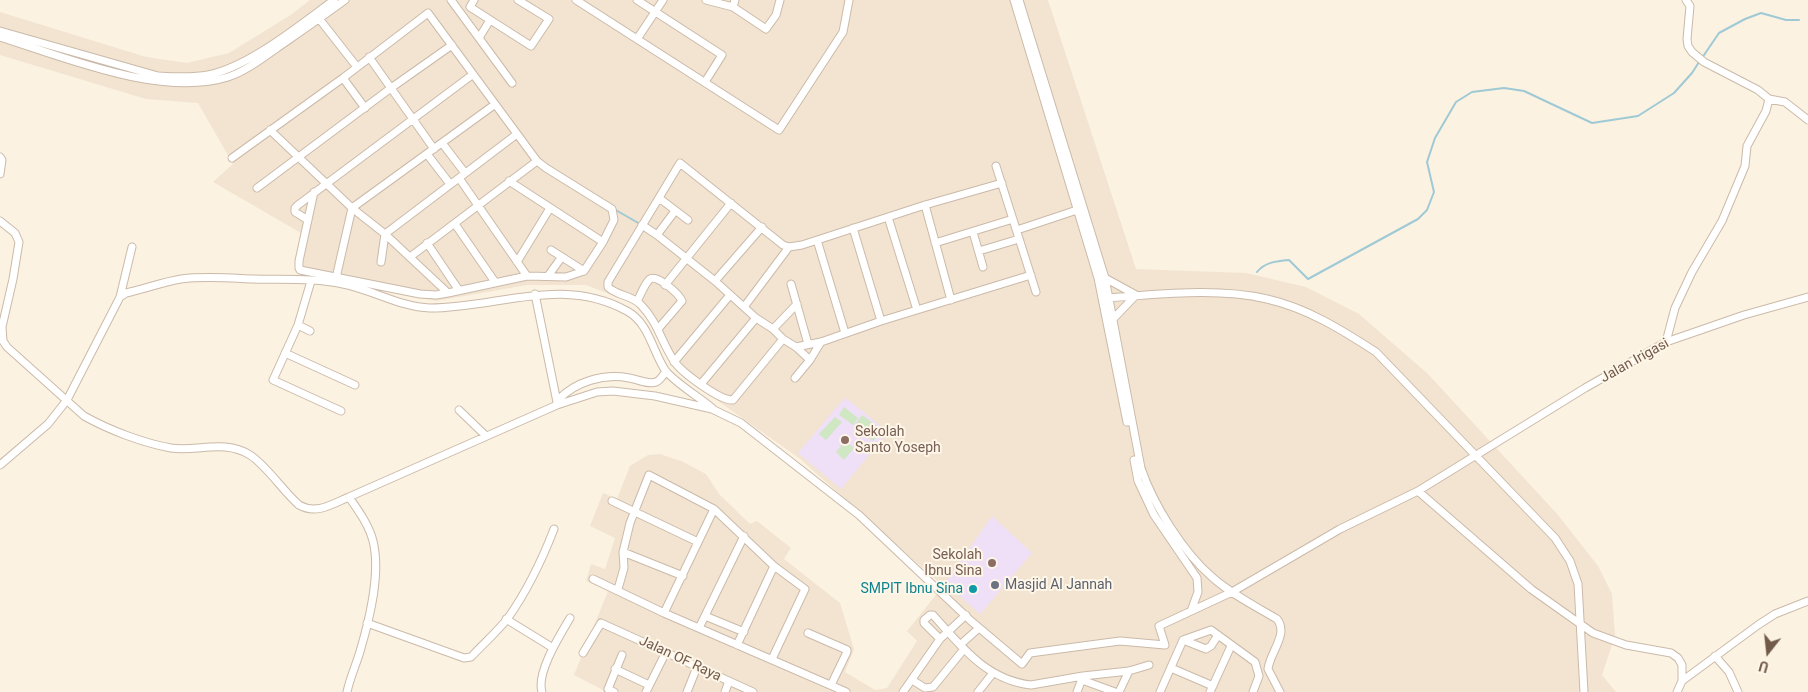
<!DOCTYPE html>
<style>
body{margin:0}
#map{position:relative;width:1808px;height:692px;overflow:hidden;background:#fbf2e2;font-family:Roboto,sans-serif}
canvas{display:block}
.north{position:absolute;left:1743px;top:627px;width:50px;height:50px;-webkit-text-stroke:4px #fef6e8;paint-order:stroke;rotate:196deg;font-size:14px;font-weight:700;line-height:20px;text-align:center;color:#715a4a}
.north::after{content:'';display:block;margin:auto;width:18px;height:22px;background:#715a4a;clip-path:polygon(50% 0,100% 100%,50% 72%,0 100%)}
</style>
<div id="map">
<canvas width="1808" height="692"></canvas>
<div class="north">U</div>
</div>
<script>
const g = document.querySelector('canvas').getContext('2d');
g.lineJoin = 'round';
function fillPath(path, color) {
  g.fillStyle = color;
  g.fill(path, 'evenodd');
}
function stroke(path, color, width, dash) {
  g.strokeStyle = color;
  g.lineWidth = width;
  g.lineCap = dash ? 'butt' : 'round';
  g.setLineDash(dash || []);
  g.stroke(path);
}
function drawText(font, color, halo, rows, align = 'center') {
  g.font = font + ' Roboto,sans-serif';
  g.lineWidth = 4;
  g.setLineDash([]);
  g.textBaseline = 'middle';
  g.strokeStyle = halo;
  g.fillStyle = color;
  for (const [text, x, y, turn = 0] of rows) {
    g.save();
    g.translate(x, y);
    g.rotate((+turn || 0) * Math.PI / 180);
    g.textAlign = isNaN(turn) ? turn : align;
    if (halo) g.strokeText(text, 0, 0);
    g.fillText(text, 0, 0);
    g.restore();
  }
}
const residential = new Path2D(`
 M310,0H1048L1136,269L1246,273L1306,287L1359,314L1428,374L1558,515L1598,566L1612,594L1615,636L1602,675L1616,692H607L574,675L608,591L586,581L591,564L605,569L615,538L590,526L603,493L617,499L630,466L648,455L660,454L681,461L706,474L719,494L750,524L757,521L791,548L784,559L840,603L854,649L845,672L875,690L887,688L917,641L907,631L943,586L799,458L681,375L669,361L643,307L586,285H527L436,301L299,274L301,233L213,182L233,164L198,103L146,99L0,55V12L146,57L187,63L229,53L292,14Z`);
const education = new Path2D(`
 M846,398L888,432L841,489L798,453L841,402Z
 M992,516L1032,553L980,614L945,583Z`);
const green = new Path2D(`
 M844,407L858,418L853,425L839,415Z
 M862,415L882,430L873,441L854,426Z
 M835,417L842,422L826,440L819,434Z
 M845,441L854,448L844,460L836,452Z`);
const stream = new Path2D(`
 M1702,58L1719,33L1745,19L1761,13L1786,20H1799
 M614,209L640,224
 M1257,272C1265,262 1277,261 1289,260L1308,279L1418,219L1427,210L1434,192L1427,162L1435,138L1456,102L1472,92L1504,88L1524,91L1592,123L1638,116L1674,93L1692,73L1699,62`);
const minor = new Path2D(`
 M451,0L512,83
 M474,0L470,7L531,46L549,19L518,0
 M576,0L779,130L843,32L849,0
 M637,0L722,55L705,82
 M706,0L733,7
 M735,0L733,7L766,29L776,15L780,0
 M1014,0L1098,278L1127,422
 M1019,0L1105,278L1141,468C1153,504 1183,552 1212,577C1231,594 1255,606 1277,619C1289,634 1270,652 1268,669L1280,692
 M317,16L357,67
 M0,31L158,76C174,77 192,78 208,75C249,67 301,24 334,0
 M0,37C64,57 162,98 228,77C246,71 261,59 277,48C300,32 322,17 345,0
 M479,38L490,20
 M637,39L663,0
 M369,57L434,149
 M343,78L365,108
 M1769,99L1785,102L1808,120
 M442,143L465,173
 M427,154L450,184
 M0,157L2,160L0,174
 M232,158L343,78L428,13L537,161L546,168L612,209L614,220L603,242L584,271L566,277L527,276L448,293L385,234L352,208L270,130
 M996,166L1036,292
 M459,178L527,276
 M509,181L603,242
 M257,188L391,88L452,45
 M314,192L299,261V268L300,270L420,294L436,295L448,293
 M659,198L688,220
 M925,205L951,300
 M888,217L917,310
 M308,220L295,212V208L298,205L472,75
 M0,221L15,233L19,242L13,279L2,327L3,341L7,347L84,416C109,430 143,443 171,448C198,452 224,439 250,455C266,465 283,491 299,505C317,515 332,504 349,497L557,405L597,392L613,391L655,396L712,409L741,423L859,515L971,621L1022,664L1030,653L1120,641L1165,645L1159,626L1232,592L1340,529L1418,491L1585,388L1666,342L1744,315L1808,297
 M455,224L495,282
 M642,225L657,235L715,281L756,318L773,329L783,339L796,347L810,360L821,342
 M853,228L881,321
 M1017,230L1080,209
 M973,232L983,267
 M657,235L675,211
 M817,240L845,333
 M427,243L458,289
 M935,243L1013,219
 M551,250L584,271
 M979,251L1019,239
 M410,257L537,161
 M381,262L385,234L517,134
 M517,262L550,208
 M548,276L561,258
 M336,278L352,208L494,105
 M1105,278L1136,295L1114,318
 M311,281L298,325L273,380L341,411
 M715,281L762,227
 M791,284L808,344
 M665,285L731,203
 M535,294L557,402
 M120,297L132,247
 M1104,298C1157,295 1214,287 1267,299C1307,308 1342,330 1376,352L1555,538L1570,561L1578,584L1584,692
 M637,301C641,295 644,284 650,279C657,274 679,294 682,301L658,329
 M744,307L789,247
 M298,325L310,331
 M773,329L797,304
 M783,339L733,400C720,401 681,372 674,361C662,343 657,321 641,305C632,295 617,296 608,287V282L680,163L783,245L789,247L802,245L925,205L1002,183
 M1666,342L1675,308L1692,272L1722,221L1745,166L1747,146L1766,111L1769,99L1758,90L1704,62L1692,52L1688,46L1687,39L1690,6L1686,0
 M796,347L821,342L881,321L1031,275
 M285,353L355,385
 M674,362L730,295
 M795,378L810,360
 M701,384L756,318
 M558,400C575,382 603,373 629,378C637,379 648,385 656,382C661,380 663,375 666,371
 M459,410L486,436
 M1134,460L1138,481L1154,515L1197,578L1198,592L1191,611
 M0,465L48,424L67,400L120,297L126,293C144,289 163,282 181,279C205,276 229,278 253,279C283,280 314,278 343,284C373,290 400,307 430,308C498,308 562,275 627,311C649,323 652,350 665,370C674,382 699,397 712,408
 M1418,491L1531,589L1593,633L1626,645L1671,653L1678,658L1682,665V681L1758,625L1775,614L1808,601
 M612,501L698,542
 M623,552L683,576
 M593,579L664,613L846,692
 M618,589L624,568L623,552L630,523L649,475L714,509L774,566L805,589L772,659
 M664,613L714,509
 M705,616L744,632
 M506,619L553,648
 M367,623L464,658L471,657C483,644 497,632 508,618C527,591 542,560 554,529
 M699,628L744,536
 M808,633L847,650V652L831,685
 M940,639L924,623V620L930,615H933C961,646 986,680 1031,685L1083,676L1129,671L1149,665
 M1183,640L1206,649L1211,646L1218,635
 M737,645L774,566
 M960,645L979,628
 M583,653L601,623L753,692
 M1715,656L1729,672L1738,692
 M1171,668L1213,686
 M615,669L649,685
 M912,680L925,688L933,687L964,649
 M1082,680L1115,692
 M347,692C350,677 357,663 361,648C370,617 381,573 373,541C369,525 358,510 349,497
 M542,692C536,673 560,635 570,618
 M614,692L608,689L622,655
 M646,692L666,652
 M687,692L697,667
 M725,692L729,681
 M903,692L940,639L966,615
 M978,692L993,673
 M1077,692L1083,676
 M1119,692L1129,671
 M1160,692L1183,640L1211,630L1255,662L1259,676L1253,692
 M1210,692L1231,646
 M1677,692L1682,681`);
const markers = [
 [845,440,5,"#8d6e63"],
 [992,563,5,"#8d6e63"],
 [995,585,5,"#6b7280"],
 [973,589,5,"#0f9aa8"]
];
const streetNames = [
 ["Jalan Irigasi",1635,361,-29],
 ["Jalan OF Raya",680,659,25]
];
const educationNames = [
 ["Sekolah",855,432],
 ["Santo Yoseph",855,448],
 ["Sekolah",982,555,"right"],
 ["Ibnu Sina",982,571,"right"]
];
const worshipNames = [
 ["Masjid Al Jannah",1005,585]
];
const cultureNames = [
 ["SMPIT Ibnu Sina",963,589]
];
fillPath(residential, '#f2e4d1');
fillPath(education, '#efdff7');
fillPath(green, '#cfe7c2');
stroke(stream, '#9fc9d4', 2);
stroke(minor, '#cbbaa9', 9);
stroke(minor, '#fff', 7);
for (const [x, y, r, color] of markers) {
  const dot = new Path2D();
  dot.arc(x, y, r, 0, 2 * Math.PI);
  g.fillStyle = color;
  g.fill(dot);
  stroke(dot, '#fef6e8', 2);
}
drawText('14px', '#715a4a', '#fef6e8', streetNames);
drawText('14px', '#785e54', '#fef6e8', educationNames, 'left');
drawText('14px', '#5b616d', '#fef6e8', worshipNames, 'left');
drawText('14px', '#0d838f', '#fef6e8', cultureNames, 'right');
</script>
